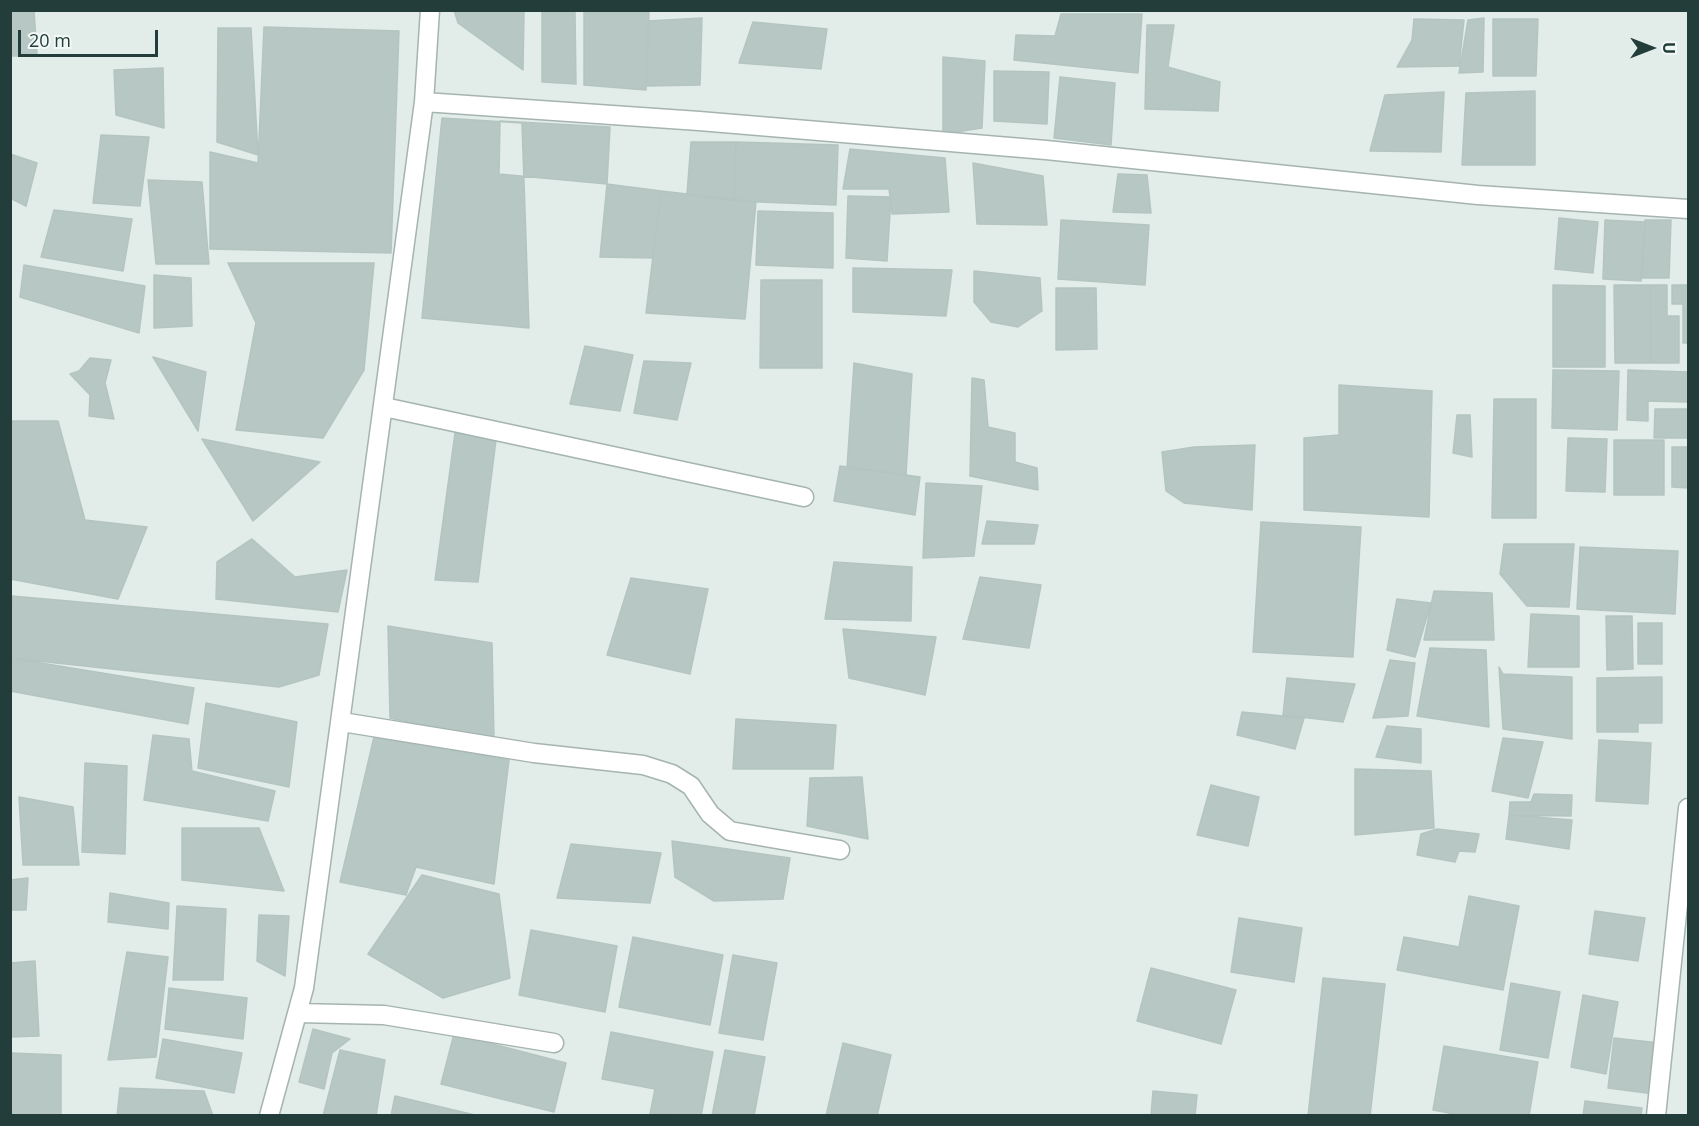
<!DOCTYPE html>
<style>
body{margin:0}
#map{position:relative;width:1699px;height:1126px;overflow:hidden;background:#e2ece9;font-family:"Open Sans",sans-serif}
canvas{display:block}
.frame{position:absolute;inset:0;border:12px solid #223d3a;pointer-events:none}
.north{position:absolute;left:1621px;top:18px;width:60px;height:60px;-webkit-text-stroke:4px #f2f8f6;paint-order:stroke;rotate:90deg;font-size:16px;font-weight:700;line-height:24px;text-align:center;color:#223d3a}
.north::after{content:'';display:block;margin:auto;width:21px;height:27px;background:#223d3a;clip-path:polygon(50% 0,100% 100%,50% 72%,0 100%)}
.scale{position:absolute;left:18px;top:30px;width:140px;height:27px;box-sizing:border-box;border:3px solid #223d3a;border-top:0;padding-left:8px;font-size:18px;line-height:21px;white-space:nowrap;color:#223d3a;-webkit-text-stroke:4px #f2f8f6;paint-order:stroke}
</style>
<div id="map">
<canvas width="1699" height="1126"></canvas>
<div class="frame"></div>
<div class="north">U</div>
<div class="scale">20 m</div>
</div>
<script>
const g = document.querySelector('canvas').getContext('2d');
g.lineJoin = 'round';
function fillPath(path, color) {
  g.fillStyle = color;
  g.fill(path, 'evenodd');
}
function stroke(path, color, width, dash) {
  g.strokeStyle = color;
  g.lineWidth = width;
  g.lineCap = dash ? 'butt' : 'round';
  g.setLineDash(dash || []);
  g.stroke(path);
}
const building = new Path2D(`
 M10,10H34L37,56H10Z
 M454,10H524L523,70L458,23Z
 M542,12H575L576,84L542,82Z
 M584,12H649L646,90L584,85Z
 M1061,14H1142L1138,73L1014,60L1016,35L1055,36Z
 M702,18L700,85L646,86L648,21Z
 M1484,18L1483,72L1459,73L1468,20Z
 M1414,19L1464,20L1459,66L1397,67L1412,40Z
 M1493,19H1538L1536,76H1493Z
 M753,22L827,29L821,69L739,63Z
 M1147,25H1174L1168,67L1220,82L1218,111L1145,109Z
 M264,27L399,31L391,253L210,249V152L258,163Z
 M218,28H251L258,155L217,142Z
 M943,57L985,61L982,128L943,134Z
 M163,68L164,128L116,115L114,70Z
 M994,71L1049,72L1047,124L994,121Z
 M1060,77L1115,83L1111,145L1054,138Z
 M1535,91V165H1462L1466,93Z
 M1444,92L1441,152L1370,151L1385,95Z
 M442,118L522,123L529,328L422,318Z
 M500,121L610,127L607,184L499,174Z
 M101,135L149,137L140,206L93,203Z
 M691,142H736L734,201L687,194Z
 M736,142L838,145L836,205L734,201Z
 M850,149L945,158L949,212L892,214L889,189H843Z
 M10,154L37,163L26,206L10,198Z
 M973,163L1043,176L1047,225L977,224Z
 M1118,174L1147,175L1151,213L1113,212Z
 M148,180L202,182L209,264H156Z
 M607,184L661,191L653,258L600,257Z
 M661,191L756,202L745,319L646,313Z
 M848,196L891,197L887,261L846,258Z
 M54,210L132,219L123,271L41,257Z
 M758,211L833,213V268L756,265Z
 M1559,218L1598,222L1593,273L1555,269Z
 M1061,220L1149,225L1145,285L1058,279Z
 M1605,220L1645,222L1641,281L1603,279Z
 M1645,220H1671L1669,278H1642Z
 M228,263H374L364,370L323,438L236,430L256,323Z
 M24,265L145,286L139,333L20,297Z
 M853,268L952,270L946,316L853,312Z
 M974,271L1040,278L1042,311L1018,327L991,322L974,302Z
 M154,275L191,278L192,326L154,328Z
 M761,280H822V368H760Z
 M1553,285L1605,286V367H1553Z
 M1614,285H1650L1651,363H1615Z
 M1650,285H1667V316H1679V363H1651Z
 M1672,285H1688V343H1683V304H1672Z
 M1056,288H1096L1097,349L1056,350Z
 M585,346L633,355L620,411L570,404Z
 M153,357L206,372L198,431Z
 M90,358L111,360L105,383L114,419L89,416L90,395L70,374L79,371Z
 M644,361L691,363L677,420L634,413Z
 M854,363L912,374L906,475L847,468Z
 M1553,370L1619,371L1617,430L1552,428Z
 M1628,370L1688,372V402L1648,401V421L1627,420Z
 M972,378L984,380L988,427L1015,433V462L1037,468L1038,490L970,476Z
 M1339,385L1432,391L1429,517L1304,510V438L1339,435Z
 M1494,399H1536V518H1492Z
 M1655,409H1688V438H1654Z
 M1457,415H1470L1472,457L1453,453Z
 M10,421H58L85,520L147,527L118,599L10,579Z
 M497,432L478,582L435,580L455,433Z
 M1568,438L1607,439L1605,492L1566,491Z
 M202,439L320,462L253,521Z
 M1614,440H1664V495H1614Z
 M1255,445L1252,510L1184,503L1166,491L1162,452L1194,447Z
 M1672,447H1688V488L1672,487Z
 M840,466L920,477L915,515L834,501Z
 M926,483L982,486L974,556L923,558Z
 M987,521L1038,525L1034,544H982Z
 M1261,522L1361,527L1353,657L1253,652Z
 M252,539L295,577L347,570L338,612L216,599L217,562Z
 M1504,544H1574L1569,607L1527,606L1500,574Z
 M1580,547L1678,551L1675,614L1577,609Z
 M834,562L912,567L911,621L825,619Z
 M980,577L1041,585L1029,648L963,639Z
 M631,578L708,589L690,674L607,655Z
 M1434,591L1492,593L1494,640H1424Z
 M12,596L328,624L319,675L279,687L10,658Z
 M1397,599L1431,603L1415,657L1387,650Z
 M1531,614L1579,616V667H1528Z
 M1606,616H1632L1633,669L1607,670Z
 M1638,623H1662V664H1638Z
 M388,626L492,643L494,740L390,718Z
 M843,629L936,637L925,695L849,678Z
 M1430,648L1486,650L1489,727L1417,716Z
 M10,658L194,688L188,724L10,691Z
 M1390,660L1415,663L1408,716L1373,718Z
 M1499,667L1503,674L1572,677V739L1503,729Z
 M1662,677V723H1638V732H1597V678Z
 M1287,678L1355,684L1343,722L1283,715Z
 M206,703L297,722L289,787L198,768Z
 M1242,712L1304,718L1295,749L1237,735Z
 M736,719L836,725L833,769H733Z
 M1387,726L1421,729V763L1376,757Z
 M153,735L189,739L192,771L275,791L268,821L144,800Z
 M374,737L509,760L494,884L416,867L406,895L340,882Z
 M1503,738L1543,742L1528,798L1492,791Z
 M1599,740L1651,743L1648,804L1596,801Z
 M85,763L127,766L125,854L82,852Z
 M1355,769L1431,771L1434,828L1355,835Z
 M862,777L868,839L807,826L810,778Z
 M1211,785L1259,797L1248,846L1197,835Z
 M1534,794L1572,795L1571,816L1509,815L1510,802H1531Z
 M19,797L73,807L79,865H23Z
 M1509,815L1572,820L1569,849L1506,839Z
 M182,828H259L284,891L182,880Z
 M1437,829L1479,834L1475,852L1459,851L1455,862L1417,855L1421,834Z
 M672,841L790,858L783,899L714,901L675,877Z
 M571,844L661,853L650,903L557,898Z
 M422,875L499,894L510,978L443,998L368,954Z
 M28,878L26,910H10V880Z
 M110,893L169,903L168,929L108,922Z
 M1469,896L1519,906L1503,990L1397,970L1404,937L1459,947Z
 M177,906L226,909L223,980H173Z
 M1595,911L1645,918L1638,961L1589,954Z
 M259,915L289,916L285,976L257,961Z
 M1239,918L1302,928L1294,982L1231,972Z
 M531,930L617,946L605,1012L519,995Z
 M633,937L723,955L710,1025L619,1007Z
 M127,952L168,957L156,1057L108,1060Z
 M733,955L777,963L763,1040L719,1033Z
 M35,961L39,1036L10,1037V963Z
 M1151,968L1236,990L1221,1044L1137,1021Z
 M1323,978L1385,984L1370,1116H1308Z
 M1511,983L1560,992L1548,1058L1500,1050Z
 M169,988L247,998L243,1039L165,1029Z
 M1583,995L1618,1002L1606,1074L1571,1067Z
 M313,1029L350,1039L332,1053L324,1089L299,1082Z
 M611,1032L713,1052L701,1116L650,1114L655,1089L602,1079Z
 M454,1034L566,1063L554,1112L441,1084Z
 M1614,1038L1660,1043L1654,1094L1608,1088Z
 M163,1039L242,1053L234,1093L156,1078Z
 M843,1043L891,1055L877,1116H826Z
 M1444,1046L1538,1062L1529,1116H1465L1433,1110Z
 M340,1050L385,1060L376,1116H323Z
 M725,1050L765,1057L754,1116H712Z
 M10,1053L61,1055V1116H10Z
 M120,1088L204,1091L213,1116H117Z
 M1153,1091L1197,1095L1195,1116H1151Z
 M395,1096L479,1116H391Z
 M1585,1101L1642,1108L1641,1116H1583Z`);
const minor = new Path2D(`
 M424,102L699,121L1046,150L1478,195L1688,209
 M384,407L804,497
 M342,722L534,753L643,765L672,774L691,786L710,814L730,831L840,850
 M298,1013L384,1015L554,1043
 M269,1116L304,988L424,102L430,10
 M1656,1116L1688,808`);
fillPath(building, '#b7c7c3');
stroke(building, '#b4c5c1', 1.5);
stroke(minor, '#a5b4b1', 21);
stroke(minor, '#fff', 18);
</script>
